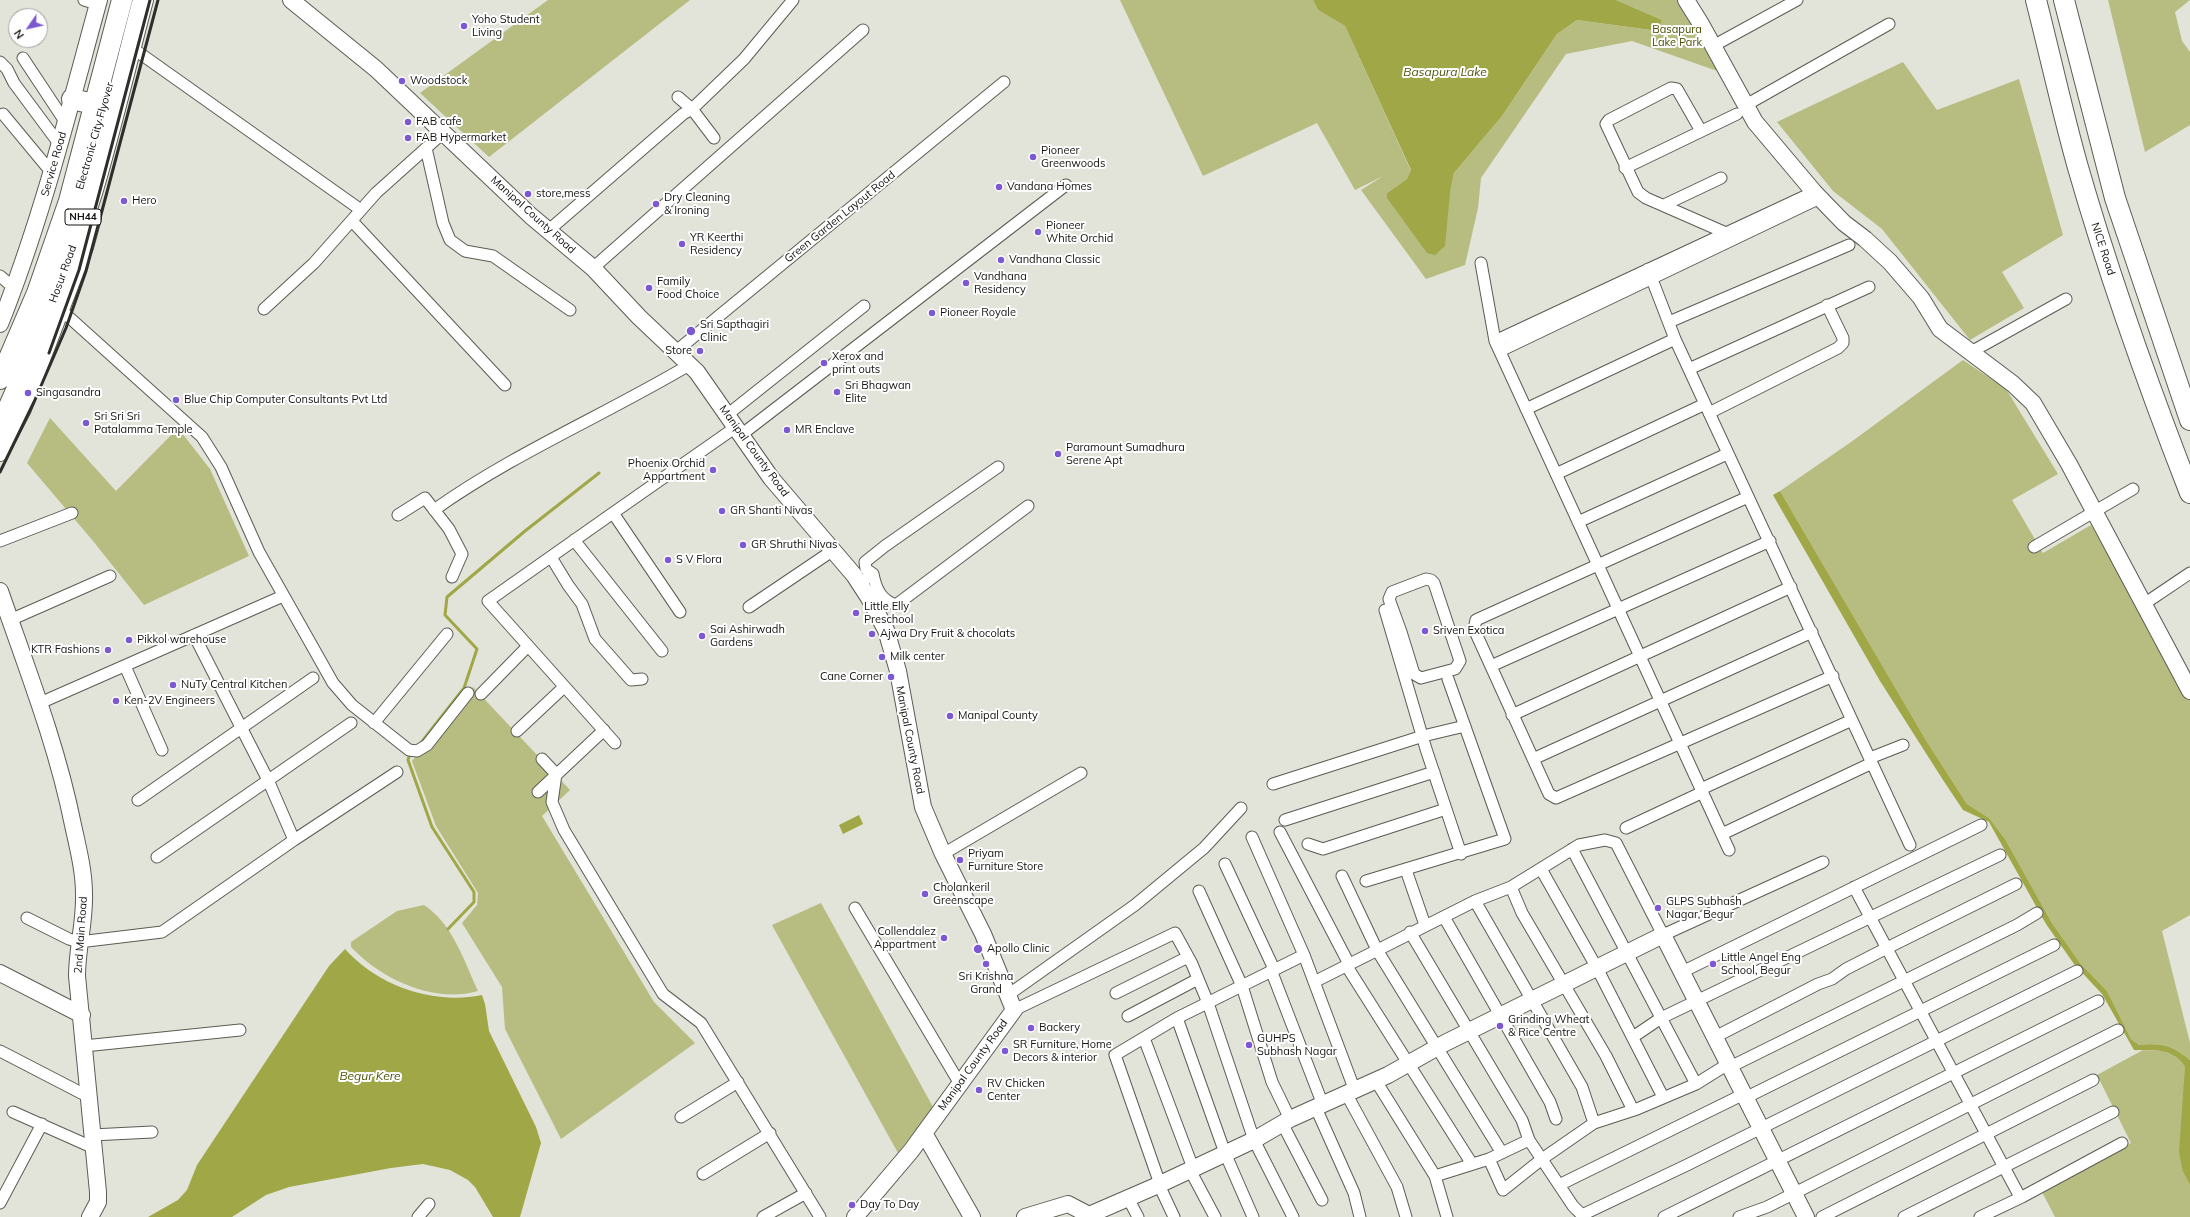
<!DOCTYPE html>
<style>
body{margin:0}
#map{position:relative;width:2190px;height:1217px;overflow:hidden;background:#e2e3d9;font-family:Mulish,sans-serif}
canvas{display:block}
.north{position:absolute;left:8px;top:8px;width:40px;height:40px;box-sizing:border-box;background:#fff;border:1px solid #a1a1a0;border-radius:50%;rotate:236deg;font-size:11px;font-weight:700;line-height:16px;text-align:center;color:#141411}
.north::after{content:'';display:block;margin:auto;width:14px;height:18px;background:#7c59d3;clip-path:polygon(50% 0,100% 100%,50% 72%,0 100%)}
</style>
<div id="map">
<canvas width="2190" height="1217"></canvas>
<div class="north">N</div>
</div>
<script>
const g = document.querySelector('canvas').getContext('2d');
g.lineJoin = 'round';
function fillPath(path, color) {
  g.fillStyle = color;
  g.fill(path, 'evenodd');
}
function stroke(path, color, width, dash) {
  g.strokeStyle = color;
  g.lineWidth = width;
  g.lineCap = dash ? 'butt' : 'round';
  g.setLineDash(dash || []);
  g.stroke(path);
}
function drawText(font, color, halo, rows, align = 'center') {
  g.font = font + ' Mulish,sans-serif';
  g.lineWidth = 4;
  g.setLineDash([]);
  g.textBaseline = 'middle';
  g.strokeStyle = halo;
  g.fillStyle = color;
  for (const [text, x, y, turn = 0] of rows) {
    g.save();
    g.translate(x, y);
    g.rotate((+turn || 0) * Math.PI / 180);
    g.textAlign = isNaN(turn) ? turn : align;
    if (halo) g.strokeText(text, 0, 0);
    g.fillText(text, 0, 0);
    g.restore();
  }
}
const green = new Path2D(`
 M548,0H690L489,157L420,93Z
 M1120,0H1313L1318,10L1345,26L1411,171L1407,179L1387,193H1450L1454,173L1502,116L1557,34L1577,20L1657,31L1662,20L1616,0H1679L1720,72L1632,41L1566,54L1481,178L1478,208L1465,265L1426,279L1361,190L1383,176L1355,190L1317,123L1203,176Z
 M2108,0H2190L2175,12L2182,41L2190,52V125L2145,152Z
 M1903,62L1937,110L2019,79L2063,235L2002,272L2024,308L1970,340L1882,229L1833,191L1777,122Z
 M1963,360L2006,389L2058,474L2012,500L2043,553L2091,525L2190,697V915L2162,931L2190,1043V1060C2171,1045 2163,1043 2139,1045L2131,1039L2107,991L2080,963L2052,923L2005,839L1989,818L1967,804L1927,742L1780,491L1851,442Z
 M50,418L116,491L178,428L210,469L249,556L144,605L93,541L27,463Z
 M473,687L570,790L542,816L654,1002L695,1043L561,1139L505,1029L502,987L462,923L477,905L478,893L436,826L412,761Z
 M821,903L933,1107L898,1153L772,925Z
 M424,905C453,924 464,961 478,991C434,1004 381,979 351,947V942L397,911Z
 M2143,1050C2163,1051 2173,1049 2185,1067L2183,1172L2190,1185V1217H2055L2042,1192L2131,1143L2097,1075Z`);
const water = new Path2D(`
 M1313,0H1616L1662,20L1658,31L1577,20L1557,34L1502,116L1454,173L1450,193L1445,246L1435,255L1427,253L1387,198V193L1407,179L1411,170L1345,26L1318,10Z
 M1780,491L1927,742L1967,804L1989,818L2005,839L2052,923L2080,963L2107,991L2131,1039L2139,1045C2163,1043 2171,1045 2190,1060V1185L2183,1172L2179,1152L2185,1067C2172,1047 2156,1051 2134,1050L2102,994L2074,964L2046,924L1989,822L1963,810L1943,780L1880,681L1773,495Z
 M859,815L863,824L843,834L839,825Z
 M345,949C378,986 433,1005 482,995L485,1004L489,1031L536,1127L541,1143L520,1217H493L475,1187L468,1180L450,1170L423,1164L391,1168L289,1187L266,1195L232,1217H148L178,1200L187,1190L197,1165L329,966Z`);
const stream = new Path2D(`
 M420,744L464,688L477,649L445,615L447,597L525,531L599,473
 M409,757L408,760L432,827L474,892V902L448,929`);
const street = new Path2D(`
 M84,0L97,4
 M1713,46L1797,0
 M138,52L361,210
 M23,58L66,123
 M0,62L7,69L14,83L60,145
 M678,97L692,109L714,138
 M1746,105L1889,24
 M3,114L52,173
 M1701,131L1677,89L1671,88L1609,120L1606,124L1638,192L1646,198L1726,233
 M426,148L443,223L450,240L465,251L493,256L570,310
 M1625,168L1737,114
 M1664,205L1721,178
 M352,221L505,385
 M549,230L683,114L692,109L744,59L793,0
 M1481,263L1495,341L1729,850
 M593,268L863,30
 M1648,269L1675,339L1705,404L1910,845
 M0,276L14,288
 M264,309L314,263L376,193L444,132
 M61,310L202,437L221,467L259,552L333,683L352,705L409,750L417,751L427,745L468,693
 M1669,322L1849,245
 M1495,341L1814,192
 M1500,351L1820,198
 M675,352L1004,82
 M1971,352L2066,299
 M1689,369L1869,287
 M1526,409L1675,339
 M1709,413L1838,348L1843,343V338L1827,305
 M727,415L864,306
 M741,435L1066,185
 M1556,474L1705,404
 M1748,497L1476,620L1474,629L1549,794L1556,798L1833,676
 M434,510C514,453 605,415 689,365
 M613,513L488,601L615,743
 M398,515L425,498L449,529L462,554L452,577
 M1578,522L1727,454
 M574,540L662,651
 M0,541L72,513
 M2034,547L2133,489
 M551,557L568,585L582,604L595,639L631,680L642,679
 M873,574C876,589 881,600 896,605L1028,506
 M866,579L873,574L866,569L865,562L885,546L998,467
 M2144,604L2190,573
 M749,607L832,551
 M1385,610L1426,749L1461,854
 M680,612L613,513L736,427
 M10,620L110,576
 M194,635L268,780L294,840
 M1393,635L1401,632L1414,674L1421,678L1455,669L1460,661L1434,583L1431,580L1426,579L1392,592L1389,599L1401,632
 M125,666L162,750
 M1491,666L1770,541
 M481,694L528,646
 M40,703L283,596
 M1512,715L1791,587
 M374,723L447,634
 M517,731L564,687
 M1870,758L1903,745
 M542,759L556,774
 M1533,759L1812,632
 M556,774L552,802L564,830L663,994L701,1023L820,1217
 M1273,784L1423,736L1465,726
 M1701,789L1852,720
 M538,792L604,730
 M138,800L313,678
 M1285,820L1434,772
 M1626,828L1703,792
 M1280,832L1349,964
 M1722,834L1872,763
 M1252,837L1304,955
 M1308,844L1323,849L1446,809
 M1572,849L1696,1084
 M943,854L1081,773
 M157,857L351,723
 M1225,864L1274,969
 M1541,869L1597,968L1663,1097
 M1406,870L1425,925
 M1342,876L1377,950L1502,1153
 M1366,881L1505,839L1448,679
 M1511,887L1522,913L1606,1056L1633,1110
 M1854,887L2020,1197
 M1199,891L1242,986L1272,1082L1290,1119
 M1475,901L1582,1087L1594,1123
 M855,908L960,1084
 M1444,917L1550,1102L1556,1119
 M27,918L69,939L79,942L162,932L294,840L397,772
 M1410,932L1522,1120L1529,1140L1573,1206L1584,1217
 M1346,965L1472,1164
 M1271,970L1323,1105
 M1682,972L1981,825
 M1314,982L1475,901L1511,887L1579,845L1605,840L1616,843L1663,935L1823,862
 M1116,993L1188,957
 M1008,995L1135,905L1204,848L1241,808
 M1014,1010L1175,933L1192,964L1208,1003L1254,1140L1293,1217
 M1128,1016L1198,979
 M1177,1018L1225,1153L1253,1217
 M1633,1037L1661,1018L2000,855
 M1715,1037L1818,984L1832,979L1846,969L1887,948L2016,884
 M1144,1038L1193,1168
 M84,1046L240,1030
 M0,1051L89,1097
 M1730,1067L2017,925L2037,913
 M1376,1081L1435,1176L1447,1217
 M1347,1095L1397,1187L1406,1217
 M1745,1098L2054,945
 M1316,1108L1354,1193L1360,1217
 M13,1112L94,1148
 M681,1117L738,1082
 M1282,1123L1322,1200
 M92,1135L152,1132
 M1489,1159L1503,1190L1542,1159L1594,1123L1637,1109L1696,1084L1728,1064
 M1190,1170L1215,1217
 M703,1174L770,1133
 M1435,1176L1489,1159L1529,1140
 M1160,1184L1115,1055L1177,1018L1304,955L1355,1091
 M1159,1185L1174,1217
 M1559,1185L1744,1094
 M1128,1198L1138,1217
 M0,1203L42,1124
 M1582,1215L1687,1165L2077,971
 M418,1217L429,1204
 M763,1217L806,1193
 M1664,1217L2098,1001
 M1739,1217L1767,1207L2118,1030
 M1822,1217L2093,1080
 M1904,1217L2113,1112
 M1980,1217L2022,1197L2122,1143`);
const secondary = new Path2D(`
 M291,0L376,69L531,216L593,268L639,317L697,372L771,478L854,575L869,598L886,630L898,671L923,807L943,854L983,934L1014,1010L911,1151L855,1217
 M1686,0L1701,24L1755,122L1814,192L1844,223L1865,239L1890,262L1921,298L1940,329L2013,384L2033,403L2069,464L2190,691
 M0,324C42,219 69,109 99,0
 M0,453L23,409L85,247L93,218
 M0,591C27,669 57,745 73,825C78,848 84,871 84,894C85,922 77,948 77,976L98,1192V1202L90,1217
 M0,973L82,1015
 M924,1133L972,1217
 M1025,1217L1068,1204L1089,1215L1156,1186L1254,1140L1290,1119L1388,1075L1445,1043L1663,935L1806,1217`);
const highway = new Path2D(`
 M2036,0C2050,55 2062,110 2077,164C2109,276 2148,385 2190,493
 M2064,0L2115,198L2190,420
 M72,99L89,103
 M0,379L37,293L69,201L122,0
 M0,426C35,350 67,273 92,193C111,129 126,64 143,0`);
const rail = new Path2D(`
 M49,353L79,270L150,0
 M0,472L34,402L66,328L86,271L158,0`);
const markers = [
 [464,26,4,"#7c59d3"],
 [402,81,4,"#7c59d3"],
 [408,122,4,"#7c59d3"],
 [408,138,4,"#7c59d3"],
 [1033,157,4,"#7c59d3"],
 [999,187,4,"#7c59d3"],
 [528,194,4,"#7c59d3"],
 [124,201,4,"#7c59d3"],
 [656,204,4,"#7c59d3"],
 [1038,232,4,"#7c59d3"],
 [682,244,4,"#7c59d3"],
 [1001,260,4,"#7c59d3"],
 [966,283,4,"#7c59d3"],
 [649,288,4,"#7c59d3"],
 [932,313,4,"#7c59d3"],
 [691,331,5,"#7c59d3"],
 [700,351,4,"#7c59d3"],
 [824,363,4,"#7c59d3"],
 [837,392,4,"#7c59d3"],
 [28,393,4,"#7c59d3"],
 [176,400,4,"#7c59d3"],
 [86,423,4,"#7c59d3"],
 [787,430,4,"#7c59d3"],
 [1058,454,4,"#7c59d3"],
 [713,470,4,"#7c59d3"],
 [722,511,4,"#7c59d3"],
 [743,545,4,"#7c59d3"],
 [668,560,4,"#7c59d3"],
 [856,613,4,"#7c59d3"],
 [1425,631,4,"#7c59d3"],
 [872,634,4,"#7c59d3"],
 [702,636,4,"#7c59d3"],
 [129,640,4,"#7c59d3"],
 [108,650,4,"#7c59d3"],
 [882,657,4,"#7c59d3"],
 [891,677,4,"#7c59d3"],
 [173,685,4,"#7c59d3"],
 [116,701,4,"#7c59d3"],
 [950,716,4,"#7c59d3"],
 [960,860,4,"#7c59d3"],
 [925,894,4,"#7c59d3"],
 [1658,908,4,"#7c59d3"],
 [944,938,4,"#7c59d3"],
 [978,949,5,"#7c59d3"],
 [986,964,4,"#7c59d3"],
 [1713,964,4,"#7c59d3"],
 [1500,1026,4,"#7c59d3"],
 [1031,1028,4,"#7c59d3"],
 [1249,1045,4,"#7c59d3"],
 [1005,1051,4,"#7c59d3"],
 [979,1090,4,"#7c59d3"],
 [852,1205,4,"#7c59d3"]
];
const shields = [
 [83,217,36]
];
const shieldNames = [
 ["NH44",83,217]
];
const poiNames = [
 ["Yoho Student",472,20],
 ["Living",472,33],
 ["Woodstock",410,81],
 ["FAB cafe",416,122],
 ["FAB Hypermarket",416,138],
 ["Pioneer",1041,151],
 ["Greenwoods",1041,164],
 ["Vandana Homes",1007,187],
 ["store,mess",536,194],
 ["Dry Cleaning",664,198],
 ["& Ironing",664,211],
 ["Hero",132,201],
 ["Pioneer",1046,226],
 ["White Orchid",1046,239],
 ["YR Keerthi",690,238],
 ["Residency",690,251],
 ["Vandhana Classic",1009,260],
 ["Vandhana",974,277],
 ["Residency",974,290],
 ["Family",657,282],
 ["Food Choice",657,295],
 ["Pioneer Royale",940,313],
 ["Sri Sapthagiri",700,325],
 ["Clinic",700,338],
 ["Store",692,351,"right"],
 ["Xerox and",832,357],
 ["print outs",832,370],
 ["Sri Bhagwan",845,386],
 ["Elite",845,399],
 ["Singasandra",36,393],
 ["Blue Chip Computer Consultants Pvt Ltd",184,400],
 ["Sri Sri Sri",94,417],
 ["Patalamma Temple",94,430],
 ["MR Enclave",795,430],
 ["Paramount Sumadhura",1066,448],
 ["Serene Apt",1066,461],
 ["Phoenix Orchid",705,464,"right"],
 ["Appartment",705,477,"right"],
 ["GR Shanti Nivas",730,511],
 ["GR Shruthi Nivas",751,545],
 ["S V Flora",676,560],
 ["Little Elly",864,607],
 ["Preschool",864,620],
 ["Sai Ashirwadh",710,630],
 ["Gardens",710,643],
 ["Sriven Exotica",1433,631],
 ["Ajwa Dry Fruit & chocolats",880,634],
 ["Pikkol warehouse",137,640],
 ["KTR Fashions",100,650,"right"],
 ["Milk center",890,657],
 ["Cane Corner",883,677,"right"],
 ["NuTy Central Kitchen",181,685],
 ["Ken-2V Engineers",124,701],
 ["Manipal County",958,716],
 ["Priyam",968,854],
 ["Furniture Store",968,867],
 ["Cholankeril",933,888],
 ["Greenscape",933,901],
 ["GLPS Subhash",1666,902],
 ["Nagar, Begur",1666,915],
 ["Collendalez",936,932,"right"],
 ["Appartment",936,945,"right"],
 ["Apollo Clinic",987,949],
 ["Little Angel Eng",1721,958],
 ["School, Begur",1721,971],
 ["Sri Krishna",986,977,"center"],
 ["Grand",986,990,"center"],
 ["Grinding Wheat",1508,1020],
 ["& Rice Centre",1508,1033],
 ["Backery",1039,1028],
 ["GUHPS",1257,1039],
 ["Subhash Nagar",1257,1052],
 ["SR Furniture, Home",1013,1045],
 ["Decors & interior",1013,1058],
 ["RV Chicken",987,1084],
 ["Center",987,1097],
 ["Day To Day",860,1205]
];
const parkNames = [
 ["Basapura",1677,30],
 ["Lake Park",1677,43]
];
const streetNames = [
 ["Electronic City Flyover",95,136,-74],
 ["Service Road",54,164,-74],
 ["Manipal County Road",533,215,42],
 ["Green Garden Layout Road",840,217,-39],
 ["NICE Road",2103,249,72],
 ["Hosur Road",63,274,-70],
 ["Manipal County Road",754,451,54],
 ["Manipal County Road",910,740,79],
 ["2nd Main Road",81,935,-86],
 ["Manipal County Road",973,1065,-54]
];
const waterNames = [
 ["Basapura Lake",1445,72],
 ["Begur Kere",370,1076]
];
fillPath(green, '#b7bd81');
fillPath(water, '#a0a746');
stroke(stream, '#a0a746', 3);
stroke(street, '#5b5c54', 13);
stroke(secondary, '#5b5c54', 18);
stroke(highway, '#5b5c54', 22);
stroke(street, '#fff', 11);
stroke(secondary, '#fff', 16);
stroke(highway, '#fff', 20);
stroke(rail, '#2e2e2a', 3);
for (const [x, y, r, color] of markers) {
  const dot = new Path2D();
  dot.arc(x, y, r, 0, 2 * Math.PI);
  g.fillStyle = color;
  g.fill(dot);
  stroke(dot, '#fff', 1.5);
}
for (const [x, y, w] of shields) {
  const box = new Path2D();
  box.roundRect(x - w / 2, y - 8, w, 16, 3);
  g.fillStyle = '#fff';
  g.fill(box);
  stroke(box, '#141411', 1);
}
drawText('bold 10px', '#141411', null, shieldNames);
drawText('11px', '#141411', '#fff', poiNames, 'left');
drawText('11px', '#4c4f02', '#fff', parkNames);
drawText('11px', '#141411', '#fff', streetNames);
drawText('italic 12px', '#505409', '#fff', waterNames);
</script>
